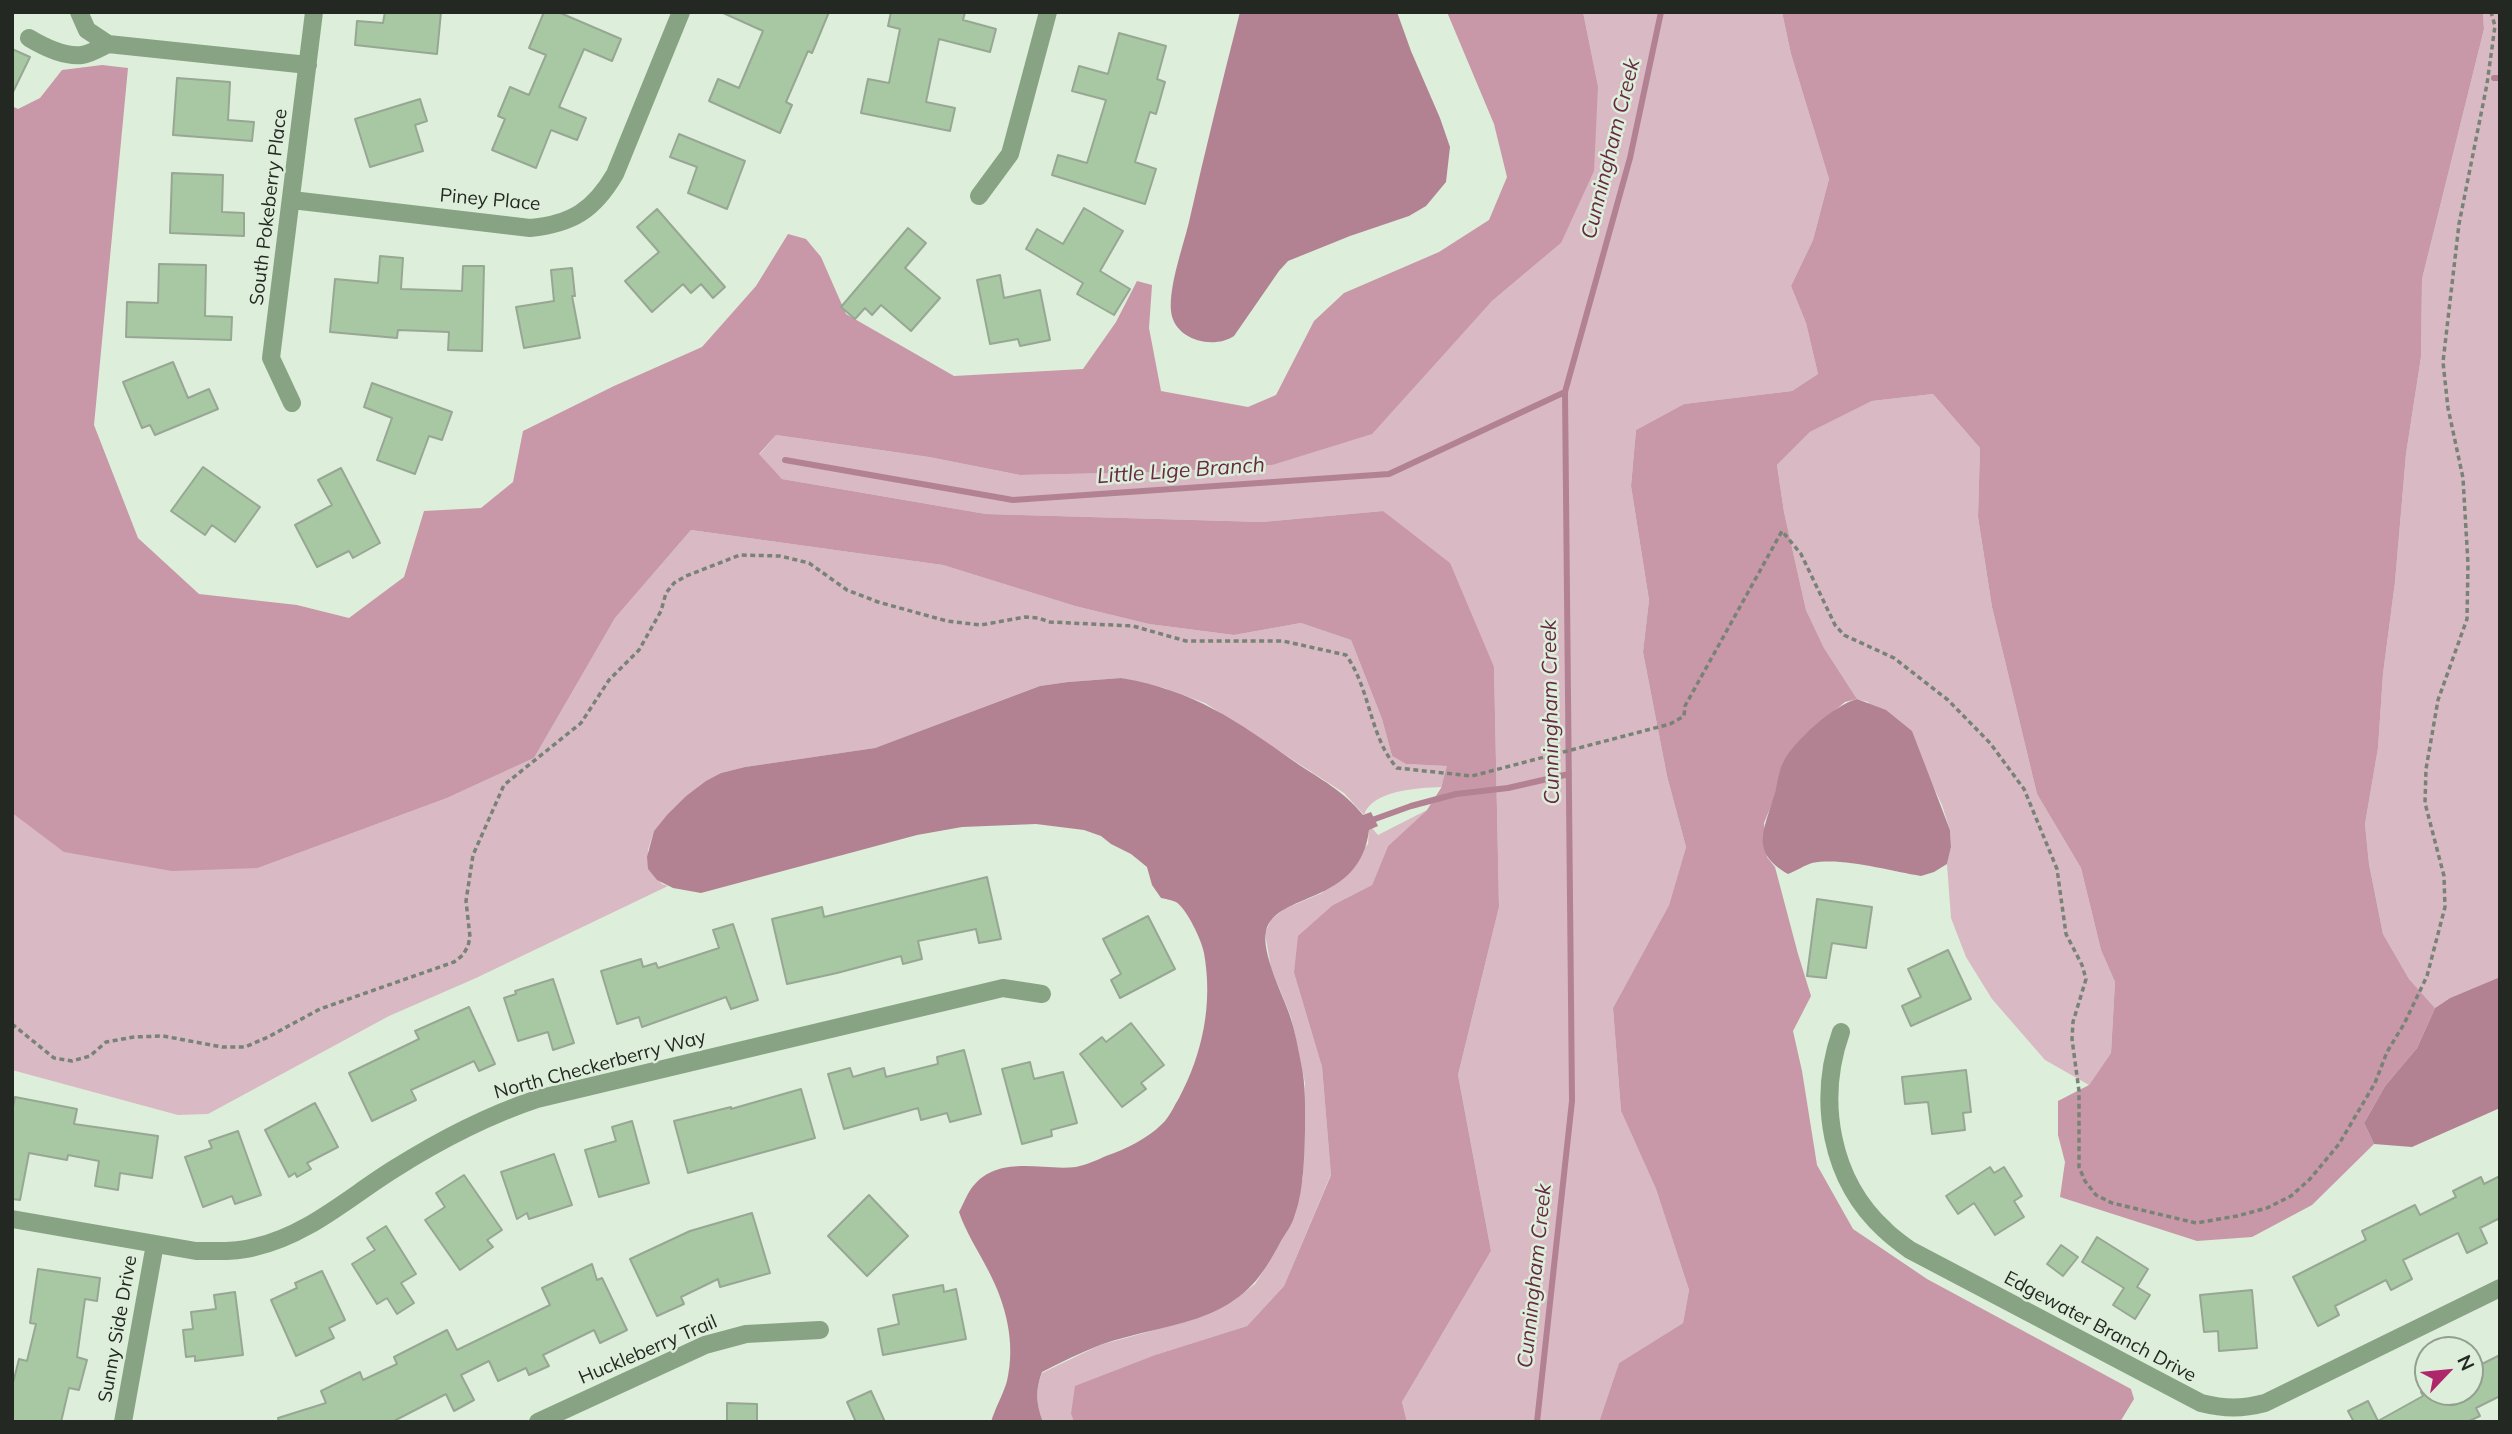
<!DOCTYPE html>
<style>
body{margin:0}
#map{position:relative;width:2512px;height:1434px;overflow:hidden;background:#ddeeda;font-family:Mulish,sans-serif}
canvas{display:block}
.frame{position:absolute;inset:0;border:14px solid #232922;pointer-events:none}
.north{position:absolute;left:2414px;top:1336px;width:70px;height:70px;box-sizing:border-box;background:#ddeeda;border:2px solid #939f90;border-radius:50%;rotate:64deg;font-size:19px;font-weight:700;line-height:28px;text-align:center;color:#232922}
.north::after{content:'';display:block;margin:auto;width:24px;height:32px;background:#af276b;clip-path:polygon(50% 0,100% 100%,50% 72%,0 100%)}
</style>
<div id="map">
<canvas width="2512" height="1434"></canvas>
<div class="frame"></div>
<div class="north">N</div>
</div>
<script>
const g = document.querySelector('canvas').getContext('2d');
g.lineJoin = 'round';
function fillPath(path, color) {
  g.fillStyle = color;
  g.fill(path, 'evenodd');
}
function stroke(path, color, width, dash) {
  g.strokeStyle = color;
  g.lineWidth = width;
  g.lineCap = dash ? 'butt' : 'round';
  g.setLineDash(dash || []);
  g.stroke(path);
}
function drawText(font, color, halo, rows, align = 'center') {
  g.font = font + ' Mulish,sans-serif';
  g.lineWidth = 5;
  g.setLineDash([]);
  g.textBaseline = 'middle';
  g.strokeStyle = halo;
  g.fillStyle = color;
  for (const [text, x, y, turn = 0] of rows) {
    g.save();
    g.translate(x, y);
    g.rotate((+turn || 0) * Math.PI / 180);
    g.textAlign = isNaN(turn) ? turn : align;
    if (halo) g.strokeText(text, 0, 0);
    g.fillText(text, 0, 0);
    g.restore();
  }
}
const green = new Path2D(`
 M1583,12H1782L1791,54L1829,179L1813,240L1791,286L1806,323L1818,374L1792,391L1684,404L1636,430L1631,486L1649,600L1643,652L1667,776L1686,847L1669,905L1613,1008L1621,1111L1656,1189L1689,1290L1683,1323L1619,1363L1599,1422H1407L1402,1402L1491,1251L1458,1075L1499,907L1494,667L1383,511L1262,522L986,514L782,479L759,455L776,435L929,457L1020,475L1158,472L1272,465L1446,351L1492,301L1561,243L1598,86Z
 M2483,12H2500V977L2450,998L2435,1008L2409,979L2383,934L2369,864L2365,824L2378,748L2383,674L2395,582L2406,454L2421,357L2422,279L2484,29Z
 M1933,394L1980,448L1978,517L1992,607L2037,794L2081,868L2101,950L2115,982L2111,1053L2089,1085L2045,1060L1992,999L1966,957L1951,918L1947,864L1951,847L1950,830L1942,805L1932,784L1868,702L1857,699L1824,648L1806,610L1784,512L1777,465L1810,432L1872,401Z
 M691,530L943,565L1075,606L1149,624L1234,635L1301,623L1351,640L1382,719L1392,756L1406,764L1448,766L1441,787C1418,788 1372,790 1364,815L1344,793L1205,703L1164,688L1121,678L1068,682L1040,686L875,748L745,767L721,773L686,796L654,831L648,850V869L662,884L668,886L476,978L389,1016L208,1114L178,1115L12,1070V813L65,852L258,868L447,798L534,758L615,618Z
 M1427,810L1388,846L1372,885L1333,905L1294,973L1322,1067L1331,1174L1284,1286L1247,1326L1158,1354L1071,1414L1074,1422H1043C1036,1403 1035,1391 1042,1373L1100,1345L1188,1321L1233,1301L1255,1284L1270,1261L1295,1216L1303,1177L1305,1083L1291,1017L1271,968L1265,933L1271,920L1284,909L1322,893L1368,844L1369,830L1372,828L1378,835Z`);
const forest = new Path2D(`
 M1447,12H1583L1598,86L1594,171L1561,243L1492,301L1372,434L1272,465L1158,472L1020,475L929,457L776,435L759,454L782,479L986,514L1262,522L1383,511L1450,563L1494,667L1499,907L1458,1075L1491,1251L1402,1402L1407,1422H1074L1071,1414L1075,1386L1158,1354L1247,1326L1284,1286L1331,1175L1322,1067L1294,973L1298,936L1333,905L1372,885L1388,846L1427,810L1441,788L1447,766L1406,764L1392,756L1382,719L1351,640L1301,623L1234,635L1149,624L1075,606L943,565L691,530L615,618L534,758L447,798L258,868L172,871L64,852L12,813V106L18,109L40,98L62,70L102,65L128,68L94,425L138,538L199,594L297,605L349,618L404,577L424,511L481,508L513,482L523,431L614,386L702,347L756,286L788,234L806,239L821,257L846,314L954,376L1083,369L1116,322L1137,281L1152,285L1149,328L1161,391L1248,407L1276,395L1314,321L1344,293L1439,252L1489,220L1507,177L1494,124Z
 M1782,12H2483L2484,29L2422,279L2421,357L2406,454L2395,582L2383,674L2378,748L2365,824L2369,864L2383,934L2409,979L2435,1008L2417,1048L2385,1086L2364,1123L2374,1144L2312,1205L2252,1237L2197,1241L2060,1197L2065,1162L2058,1135V1101L2089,1085L2111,1053L2115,982L2101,950L2081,868L2037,794L1992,607L1978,517L1980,448L1933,394L1872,401L1810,432L1777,465L1784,512L1806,610L1824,648L1857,699L1845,702L1804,736L1783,762L1773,801L1764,823L1767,857L1775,867L1798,954L1811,996L1793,1031L1802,1071L1817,1165L1853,1229L1927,1279L2131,1389L2134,1399L2120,1422H1599L1619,1363L1683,1323L1689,1290L1656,1189L1621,1111L1613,1008L1669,905L1686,847L1667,776L1643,652L1649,600L1631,486L1636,430L1684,404L1792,391L1818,374L1806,323L1791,286L1813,240L1829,179L1791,54Z`);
const water = new Path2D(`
 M1240,12H1397L1411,51L1440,118L1450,147L1446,182L1426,206L1409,216L1350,236L1288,261L1279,271L1234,336C1213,350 1174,340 1171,311C1169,285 1183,247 1189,222C1205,151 1222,82 1240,12Z
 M1121,678C1196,691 1235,720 1295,762C1320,779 1344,791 1363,815L1371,812L1378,826L1369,830C1360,906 1276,891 1266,931C1261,953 1283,995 1290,1016C1295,1031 1298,1048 1301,1063C1306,1086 1305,1108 1305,1131C1304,1159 1304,1188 1295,1215C1292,1225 1285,1234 1280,1243C1262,1277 1247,1297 1211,1313C1176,1328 1136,1332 1100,1345C1080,1353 1061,1362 1042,1372C1035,1391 1036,1403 1043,1422H991C995,1408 1003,1395 1007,1381C1016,1343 1006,1304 988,1270C978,1250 966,1233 959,1212C964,1203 968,1191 975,1184C1002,1155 1042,1171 1076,1167C1086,1165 1097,1160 1106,1156C1126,1149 1147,1139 1162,1124C1169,1118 1174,1106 1179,1098C1203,1053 1213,1003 1204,953C1202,941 1187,909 1176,902C1172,900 1166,899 1161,898L1152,885L1147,867L1131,854L1111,844L1101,836L1084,830L1036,824L962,827L917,835L701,893L673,888L657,880L648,869L647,857L654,831L667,815L686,796L706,781L721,773L745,767L875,748L1040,686L1068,682Z
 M1857,699L1886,710L1912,731L1950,830L1951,847L1947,864L1934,872L1921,876C1889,871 1843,857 1812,863C1805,865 1796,871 1788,874C1751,853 1763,832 1773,799C1777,788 1778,773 1783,762C1794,741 1834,705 1857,699Z
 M2500,977V1108L2412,1147L2374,1144L2364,1123L2385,1086L2417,1048L2435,1008L2450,998Z`);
const stream = new Path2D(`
 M2494,78H2500
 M785,460L1013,500L1389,474L1565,392
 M1375,819L1411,806L1456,794L1508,788L1569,774
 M1537,1422L1572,1101L1565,392L1630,158L1661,12`);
const building = new Path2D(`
 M385,12H441L437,54L355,45L357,21L383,23Z
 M544,12H558L621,39L612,61L584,49L559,107L586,118L577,140L551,130L536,168L492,150L505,119L498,116L510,87L529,95L546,55L529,48Z
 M721,12H829L812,53L808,51L786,102L792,105L780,133L709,101L718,79L739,88L763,31Z
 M891,12H965L963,20L996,29L990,52L939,39L926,102L955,108L950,131L861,113L868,79L889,83L900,29L888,26Z
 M1119,33L1166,46L1157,79L1165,82L1156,114L1150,112L1135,162L1156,169L1145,204L1052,175L1058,155L1087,163L1106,100L1072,91L1079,66L1108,74Z
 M12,49L30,57L12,94Z
 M177,78L230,82L228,120L254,122L252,141L173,135Z
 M420,99L427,121L415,125L423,151L370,167L355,119Z
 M679,134L745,161L727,209L688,193L697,167L670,157Z
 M172,173L223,175L222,212L244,213V236L170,233Z
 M1084,208L1123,231L1100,271L1130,289L1114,315L1077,294L1083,283L1026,249L1037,229L1063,244Z
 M657,209L725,287L713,298L701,284L691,293L683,284L652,312L625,281L659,252L637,227Z
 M908,228L926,243L905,268L940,298L911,331L881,305L872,315L865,308L855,319L841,307Z
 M380,256L403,258L401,289L462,291L463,266H484L482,351L448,350L449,332L398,330L397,338L330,332L335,279L378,283Z
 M159,264L206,265L205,316L232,317L231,340L126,337L127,302L158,303Z
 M572,268L575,296H572L580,338L524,348L516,307L554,301L551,270Z
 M1000,275L1004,298L1040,290L1050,340L1020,346L1018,339L990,344L977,280Z
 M173,362L188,398L209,389L218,409L155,435L150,425L142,428L123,382Z
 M372,383L452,412L442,440L429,436L415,474L377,460L392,418L364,407Z
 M203,467L260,507L235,542L212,525L205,535L171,511Z
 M341,468L380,543L353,558L349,551L317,567L295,525L332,505L318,480Z
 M987,877L1001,939L979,943L976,929L918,941L922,959L903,964L901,956L837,973L787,984L772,919L822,907L824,917Z
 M1817,899L1872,907L1866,948L1832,943L1826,978L1807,976Z
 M1148,916L1175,969L1120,998L1111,980L1121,974L1103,939Z
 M733,924L758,1000L731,1009L726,997L642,1027L639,1017L617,1024L601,971L641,959L643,967L656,963L658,968L719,948L713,930Z
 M1948,950L1971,999L1911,1026L1902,1006L1921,997L1908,969Z
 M553,979L574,1043L553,1050L548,1032L518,1041L504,998L516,994L515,991Z
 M469,1007L495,1064L479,1071L474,1061L411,1090L416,1100L372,1121L349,1073L419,1039L415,1031Z
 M1131,1023L1164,1065L1141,1083L1146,1089L1122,1107L1080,1054L1102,1037L1106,1042Z
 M964,1050L981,1114L950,1122L947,1113L921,1120L918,1108L844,1129L828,1074L850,1068L853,1077L884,1068L886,1077L938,1064L937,1057Z
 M1030,1062L1034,1079L1063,1072L1077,1123L1051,1130L1052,1136L1022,1144L1002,1069Z
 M1966,1070L1971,1112L1963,1113L1965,1130L1932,1134L1928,1102L1905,1104L1902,1077Z
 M801,1089L815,1138L688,1173L674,1121L731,1107V1109Z
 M15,1097L77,1109L74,1124L158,1136L152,1178L120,1173L118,1190L95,1186L99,1161L68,1155L67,1160L29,1153L20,1200L12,1199V1112Z
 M315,1103L338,1147L307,1163L311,1169L297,1177L295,1173L289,1177L265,1130Z
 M632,1121L649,1183L599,1197L585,1150L616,1141L612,1127Z
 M238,1131L261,1195L235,1204L232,1196L203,1207L185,1157L212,1148L209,1141Z
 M554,1154L572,1205L529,1219L527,1213L517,1219L501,1172Z
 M1990,1167L1994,1173L2004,1167L2022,1196L2014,1201L2024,1217L1995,1235L1974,1203L1958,1214L1946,1196Z
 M464,1175L502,1230L487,1240L493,1247L460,1270L425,1220L445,1207L436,1193Z
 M2500,1176V1218L2480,1228L2487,1243L2467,1253L2458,1233L2403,1260L2412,1279L2391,1290L2386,1280L2335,1306L2339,1315L2318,1326L2293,1277L2366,1240L2362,1231L2415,1205L2420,1215L2456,1197L2453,1191L2481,1177L2484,1184Z
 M869,1195L908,1236L867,1276L828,1236Z
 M752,1213L770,1273L720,1287L718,1279L681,1297L684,1304L657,1316L630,1259L690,1231Z
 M386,1226L416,1274L401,1283L414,1303L397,1314L387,1298L377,1304L352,1264L375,1250L367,1238Z
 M2097,1237L2148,1269L2137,1287L2150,1295L2135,1319L2113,1305L2124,1288L2082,1262Z
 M2061,1245L2078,1257L2063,1276L2047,1264Z
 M592,1264L597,1280L602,1278L627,1330L600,1343L594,1330L543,1355L549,1366L529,1375L526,1368L498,1381L489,1361L461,1375L474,1400L454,1411L446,1394L392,1422H279L278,1418L326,1403L321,1391L360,1372L363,1380L397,1364L394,1357L447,1330L457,1350L550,1305L542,1288Z
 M38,1269L100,1278L97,1301L85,1299L77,1357L87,1360L79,1390L69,1388L61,1422H12V1387L19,1359L27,1361L36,1324L30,1323Z
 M322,1271L345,1320L329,1328L334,1338L296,1356L271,1300L297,1288L295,1283Z
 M943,1285L944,1292L956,1289L966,1339L883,1355L878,1329L899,1324L893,1295Z
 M2252,1290L2257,1348L2219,1351L2218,1331L2204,1332L2200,1295Z
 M235,1292L243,1355L195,1361V1356L186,1357L183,1330L193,1329L191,1312L216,1309L214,1295Z
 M2500,1355V1396L2476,1408L2480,1416L2467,1422H2354L2348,1411L2368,1401L2378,1421L2423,1396L2421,1392H2470V1370Z
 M871,1391L885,1422H856L847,1402Z
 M727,1403L757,1404V1422H727Z`);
const path = new Path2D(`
 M12,1024L54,1058L72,1061L90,1056L106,1042L134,1037L163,1036L222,1047H245L268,1037L320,1009L454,962L463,955L468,946L470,937L466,901L473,855L504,785L581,723L609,680L639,650L661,611L666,593L674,583L686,576L740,555L780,556L809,563L847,590L878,602L947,621L981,625L1025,617L1038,618L1050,622L1133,626L1186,641H1283L1346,655C1371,690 1369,736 1397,768L1472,776L1670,724L1684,716L1685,706L1782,531L1801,554L1835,625L1844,635L1894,658L1948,700L1990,743L2024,789L2057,869L2066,934L2082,965L2086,979L2073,1022L2072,1039L2079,1091V1167L2085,1181L2096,1195L2112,1203L2196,1223L2237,1216L2267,1208L2291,1196L2310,1179L2339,1144L2375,1083L2387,1052L2404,1024L2427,976L2445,907L2444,876L2425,803L2426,769L2438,700L2467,619L2468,564L2463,478L2448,408L2443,362L2459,224L2487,84L2495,26L2491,12`);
const minor = new Path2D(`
 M79,12L87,30L108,44L308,65
 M29,38C44,47 64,57 82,55C90,54 100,48 108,44
 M979,196L1010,154L1048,12
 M292,200L530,228C572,224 594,210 615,174L681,12
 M292,403L271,358L314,12
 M1841,1032C1817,1100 1830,1180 1885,1230C1893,1238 1902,1244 1910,1250L2201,1403C2225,1409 2242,1409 2265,1403L2500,1288
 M12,1219L196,1251C216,1251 236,1252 255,1247C308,1235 349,1197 394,1169C440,1140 486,1116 537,1099L1003,988L1042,994
 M123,1422L155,1244
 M538,1422L705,1345L746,1334L820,1330`);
const streetNames = [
 ["Piney Place",490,200,5],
 ["South Pokeberry Place",269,207,-83],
 ["North Checkerberry Way",600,1065,-15],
 ["Edgewater Branch Drive",2100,1327,28],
 ["Sunny Side Drive",118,1329,-80],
 ["Huckleberry Trail",648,1350,-23]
];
const waterNames = [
 ["Cunningham Creek",1611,149,-76],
 ["Little Lige Branch",1181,471,-4],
 ["Cunningham Creek",1551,712,-91],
 ["Cunningham Creek",1535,1276,-84]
];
fillPath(green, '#d9b9c4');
fillPath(forest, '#c897a8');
fillPath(water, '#b28293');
stroke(stream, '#b28293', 6);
fillPath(building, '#a7c8a2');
stroke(building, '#97a794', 2);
stroke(path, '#788377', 3.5, [5, 3.5]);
stroke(minor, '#87a383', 18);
drawText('19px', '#232922', '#ddeeda', streetNames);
drawText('italic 21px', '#672944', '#ddeeda', waterNames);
</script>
